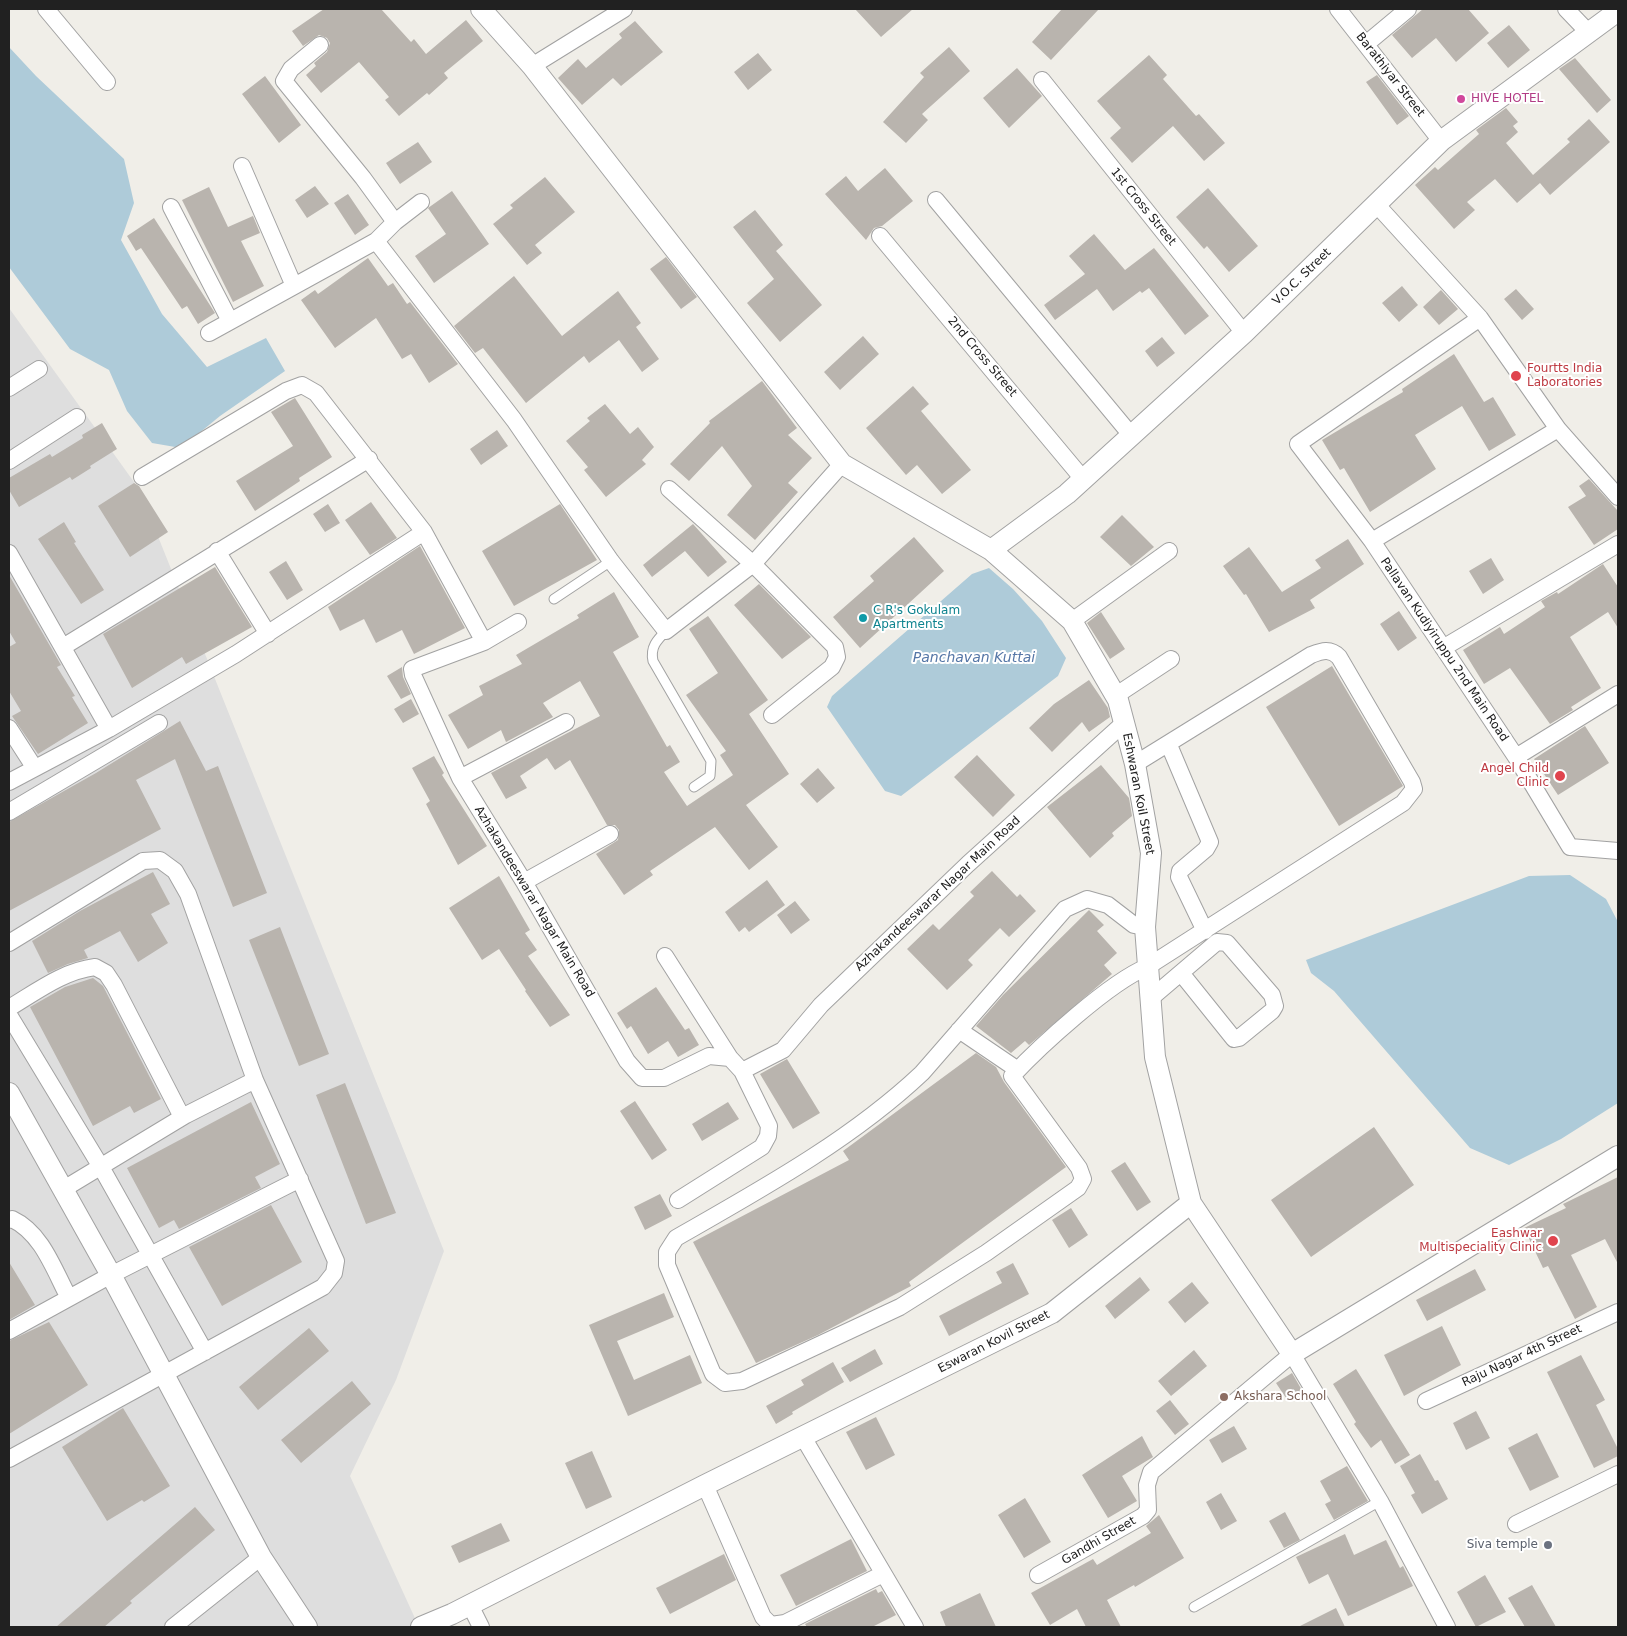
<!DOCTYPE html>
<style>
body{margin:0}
#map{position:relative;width:1627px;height:1636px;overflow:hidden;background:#f0eee8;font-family:"DejaVu Sans",sans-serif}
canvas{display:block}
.frame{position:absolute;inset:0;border:10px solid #212121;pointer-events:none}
</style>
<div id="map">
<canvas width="1627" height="1636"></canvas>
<div class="frame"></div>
</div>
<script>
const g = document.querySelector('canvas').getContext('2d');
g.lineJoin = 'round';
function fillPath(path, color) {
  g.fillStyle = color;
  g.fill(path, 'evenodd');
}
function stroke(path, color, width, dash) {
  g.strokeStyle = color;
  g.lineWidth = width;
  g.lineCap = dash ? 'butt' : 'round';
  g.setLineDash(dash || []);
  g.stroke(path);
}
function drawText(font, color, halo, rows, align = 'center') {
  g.font = font + ' "DejaVu Sans",sans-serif';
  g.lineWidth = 4;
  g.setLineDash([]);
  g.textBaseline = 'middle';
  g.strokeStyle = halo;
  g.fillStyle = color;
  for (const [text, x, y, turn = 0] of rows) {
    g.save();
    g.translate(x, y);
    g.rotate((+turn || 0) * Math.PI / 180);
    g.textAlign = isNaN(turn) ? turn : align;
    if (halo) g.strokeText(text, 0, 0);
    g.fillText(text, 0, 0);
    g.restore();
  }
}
const residential = new Path2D(`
 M9,308L139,489L444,1251L396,1380L350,1476L419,1627H9Z`);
const water = new Path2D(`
 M9,47L36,76L124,159L134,203L121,240L162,314L207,367L266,338L285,371L220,416L181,448L152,443L127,411L109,370L70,349L9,267Z
 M989,568L1013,589L1042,621L1066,658L1058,676L901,796L885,791L827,707L832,696L972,574Z
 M1570,875L1606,899L1618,922V1103L1561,1139L1509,1165L1470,1148L1334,991L1311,973L1306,960L1529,876Z`);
const building = new Path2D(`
 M324,9H381L411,42L414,39L426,54L466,20L483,41L444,73L448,78L429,95L427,93L399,116L385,100L389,97L359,62L321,93L306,75L316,66L314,63L327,52L330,43L327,38L319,35L303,46L292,31Z
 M855,9H913L881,37Z
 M1062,9H1099L1051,60L1032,42Z
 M1423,9H1468L1489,33L1456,62L1436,38L1412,58L1392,35Z
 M635,21L663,52L621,86L613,78L582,105L558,78L578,59L586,68L622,38L619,34Z
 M1509,25L1530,50L1508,68L1487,43Z
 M949,47L970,71L922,114L928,120L906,143L883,122L924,77L920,73Z
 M758,53L772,70L748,90L734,72Z
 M1149,55L1167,75L1163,79L1196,116L1199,114L1225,143L1204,161L1173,126L1132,163L1110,138L1121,128L1097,101Z
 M1575,58L1611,100L1597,113L1559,69Z
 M1017,68L1042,96L1009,128L983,98Z
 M1377,75L1409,116L1397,125L1366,82Z
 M265,76L301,125L279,143L242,94Z
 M1506,108L1518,122L1513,126L1518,132L1506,143L1533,175L1570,142L1567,139L1589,119L1610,142L1550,195L1540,183L1517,203L1495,179L1467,202L1475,210L1454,229L1415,185L1435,167L1438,170L1479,134L1476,130Z
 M418,142L432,162L400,184L386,163Z
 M885,168L913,201L882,226L874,228L866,240L825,194L846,176L858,191Z
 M545,177L575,212L535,245L542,253L527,265L493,224L513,208L510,205Z
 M315,186L329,204L307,218L295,200Z
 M209,187L228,227L253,216L260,233L241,241L264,286L233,302L182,200Z
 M1208,188L1258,246L1229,272L1207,246L1204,249L1176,217Z
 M452,191L489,244L434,283L415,256L446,234L428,208Z
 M348,194L369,225L355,235L334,203Z
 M755,210L783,245L776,251L822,305L780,342L747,303L774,279L733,227Z
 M154,218L215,313L198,324L187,306L182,309L141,248L136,251L127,236Z
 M1094,234L1125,270L1154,248L1209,316L1185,335L1149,288L1142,293L1140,291L1113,311L1097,289L1055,320L1044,305L1085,274L1069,256Z
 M666,257L697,297L681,309L650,269Z
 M368,258L388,286L393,283L407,304L410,302L458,364L429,383L411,354L402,359L376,318L335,348L301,300L315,290L318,294Z
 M514,276L562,336L618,291L641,323L636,327L659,359L642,372L619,340L589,363L584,356L526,403L483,348L475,353L454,326Z
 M1402,286L1418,305L1399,322L1382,303Z
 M1516,289L1534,309L1522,320L1504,299Z
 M1441,290L1458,309L1439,325L1423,307Z
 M863,336L879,354L840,390L824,372Z
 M1162,337L1175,353L1157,367L1145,351Z
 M1454,354L1484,402L1493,397L1516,435L1489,451L1462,406L1415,435L1436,469L1370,512L1344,468L1340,470L1322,440L1403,392L1402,389Z
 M762,381L797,428L788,435L812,458L788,483L798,492L755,540L727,515L752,486L722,446L689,481L670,464L710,423L709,421Z
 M913,386L929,404L921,411L971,470L942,494L917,465L906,475L866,428Z
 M295,398L332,457L299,478L300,481L255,511L236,481L293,446L271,412Z
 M605,404L630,434L638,427L654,447L642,460L646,464L606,497L584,470L588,467L566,441L590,421L587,418Z
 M102,423L117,449L90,466L91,468L72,480L70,477L19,507L9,490V478L50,454L52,457L83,438L82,435Z
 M497,430L508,446L481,465L470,449Z
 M1589,479L1618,511V529L1594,545L1568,507L1586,496L1579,486Z
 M134,483L139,486L168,532L130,557L98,506Z
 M371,502L397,538L370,555L345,520Z
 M328,504L340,523L325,532L313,514Z
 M560,504L597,560L514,606L482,551Z
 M1122,515L1154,547L1131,566L1100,537Z
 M64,522L76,542L74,543L104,590L81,604L38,539Z
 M693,524L727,562L708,577L685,551L652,577L643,565Z
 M914,537L944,571L860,648L833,617L874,581L870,576Z
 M1348,539L1364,564L1310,600L1315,608L1269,632L1246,594L1244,595L1223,566L1249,547L1282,592L1321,568L1315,560Z
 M420,546L465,628L414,654L402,630L376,643L364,619L340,631L328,607Z
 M1491,558L1504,580L1483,594L1469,571Z
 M286,561L303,590L287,600L269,572Z
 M1603,564L1618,587V628L1608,612L1570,637L1601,688L1571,707L1573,710L1550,724L1510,668L1484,684L1463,650L1500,627L1504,634L1545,607L1541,601L1557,592L1558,594Z
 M215,567L252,627L186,664L182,657L132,688L103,634Z
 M9,575L61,665L57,667L75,696L72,697L88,723L38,754L12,716L21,711L9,691V647L16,643L9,631Z
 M759,584L811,637L782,659L734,605Z
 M614,592L639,637L613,652L667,747L670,745L680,762L664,772L687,806L733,775L720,755L726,751L686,695L718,673L689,629L708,616L768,700L749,714L789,774L746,805L778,847L749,870L715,827L650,871L653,875L624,895L596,854L618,840L619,830L615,825H607L570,760L555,770L547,758L520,776L527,788L506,799L491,773L600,716L580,681L543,703L553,717L506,742L501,730L468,749L448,715L483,695L479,686L522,664L516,655L579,618L577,615Z
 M1399,611L1417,638L1398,651L1380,624Z
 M1101,612L1125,649L1110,659L1087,623Z
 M1332,666L1403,786L1339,826L1266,707Z
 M402,667L403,677L411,694L401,699L387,676Z
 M1089,680L1108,708L1110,717L1089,732L1082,722L1052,752L1029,728L1054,704Z
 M411,699L419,714L403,723L394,709Z
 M180,721L206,771L218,766L267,893L233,907L175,759L136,780L161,829L9,911V822L96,773Z
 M1585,726L1609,763L1558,795L1534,759Z
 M977,755L1015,795L993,817L954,777Z
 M434,756L444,773L442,775L487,846L458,865L426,804L430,801L412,768Z
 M1101,765L1129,798L1132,816L1112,833L1114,836L1090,858L1047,807Z
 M818,768L835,788L817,803L800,784Z
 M992,871L1017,897L1020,894L1036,911L1009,937L1000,928L968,960L973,965L947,990L907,949L933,924L939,930L974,896L970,892Z
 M153,872L170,904L151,914L168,943L138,962L120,931L84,950L88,958L68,964L48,973L32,941L80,911Z
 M499,876L530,930L525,933L537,950L528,956L570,1015L550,1027L525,991L526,990L499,949L482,960L449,908Z
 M767,880L785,905L749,932L745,927L739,932L725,912Z
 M795,901L810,920L791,934L777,915Z
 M1089,910L1104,925L1097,931L1117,953L1104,965L1112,974L1029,1045L1025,1041L1011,1053L976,1026L1003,995Z
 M280,927L329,1054L299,1066L249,940Z
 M93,978L103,986L161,1099L134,1113L130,1106L93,1126L30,1007L65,987Z
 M656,987L685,1030L689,1028L699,1045L678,1057L668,1041L648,1054L631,1026L627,1029L617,1013Z
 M976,1053L996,1067L1004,1082L1066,1167L909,1282L911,1286L818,1335L756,1363L693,1242L849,1160L843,1151Z
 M787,1059L820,1113L793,1129L760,1074Z
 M345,1083L396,1213L366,1224L316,1095Z
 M635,1101L667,1150L652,1160L620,1111Z
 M251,1102L280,1164L255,1177L261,1188L179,1229L174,1220L159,1228L127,1168Z
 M728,1102L739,1119L702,1141L692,1124Z
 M1374,1127L1414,1185L1311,1257L1271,1200Z
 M1125,1162L1151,1202L1137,1211L1111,1171Z
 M1618,1177V1264L1605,1239L1571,1255L1597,1307L1575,1319L1548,1266L1543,1268L1524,1228L1566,1208L1563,1204Z
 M660,1194L672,1216L645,1230L634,1207Z
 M271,1205L302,1262L222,1306L189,1247Z
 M1071,1208L1088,1235L1069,1248L1052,1220Z
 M9,1262L35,1305L9,1320Z
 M1013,1263L1029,1294L949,1336L939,1316L1002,1283L996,1272Z
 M1475,1269L1486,1290L1427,1321L1416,1300Z
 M1140,1277L1150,1290L1115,1319L1105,1306Z
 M1192,1282L1209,1303L1185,1323L1168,1302Z
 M664,1293L674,1317L617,1341L634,1380L690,1355L702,1383L628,1416L589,1325Z
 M49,1322L88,1385L9,1434V1341Z
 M1442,1326L1461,1365L1404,1396L1384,1355Z
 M309,1328L329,1351L258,1410L239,1387Z
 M875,1349L883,1364L850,1382L841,1368Z
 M1194,1350L1207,1366L1171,1396L1158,1381Z
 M1581,1355L1605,1400L1596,1405L1618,1449V1456L1594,1468L1547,1372Z
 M833,1362L844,1382L792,1412L793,1414L776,1424L766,1406L804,1385L801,1380Z
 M1356,1369L1410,1455L1395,1464L1381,1440L1371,1448L1354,1424L1356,1422L1333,1384Z
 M1292,1373L1303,1392L1288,1401L1276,1383Z
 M352,1381L371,1404L301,1463L281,1440Z
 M1170,1400L1189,1424L1175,1435L1156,1411Z
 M123,1408L170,1486L144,1502L142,1500L107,1521L62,1447Z
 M1476,1411L1490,1438L1466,1450L1453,1423Z
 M876,1417L895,1455L866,1470L846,1432Z
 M1234,1426L1247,1449L1222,1463L1209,1440Z
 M1537,1433L1559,1477L1530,1491L1508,1448Z
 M1142,1436L1153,1457L1122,1476L1137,1501L1108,1518L1082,1475Z
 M592,1451L612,1497L586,1509L565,1463Z
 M1420,1454L1435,1481L1438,1480L1448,1499L1422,1514L1411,1495L1415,1493L1400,1466Z
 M1347,1466L1368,1501L1334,1520L1325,1504L1331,1501L1320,1481Z
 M1221,1493L1237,1521L1221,1530L1206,1502Z
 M1025,1498L1051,1542L1024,1558L998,1515Z
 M195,1507L215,1530L130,1601L132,1603L104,1627H56Z
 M1285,1512L1300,1540L1284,1548L1269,1521Z
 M1159,1515L1184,1558L1135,1587L1134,1585L1107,1600L1121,1627H1086L1077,1609L1050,1625L1031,1593L1093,1559L1097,1565L1151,1533L1146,1526Z
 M501,1523L510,1541L459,1563L451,1546Z
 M1345,1534L1354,1555L1386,1540L1400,1568L1403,1566L1413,1586L1348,1616L1328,1574L1309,1584L1296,1557Z
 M851,1539L867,1571L796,1606L780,1575Z
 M724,1554L736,1580L670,1614L656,1588Z
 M1485,1575L1506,1612L1476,1627L1457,1592Z
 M1532,1585L1556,1627H1525L1508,1598Z
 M876,1589L878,1593L882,1591L896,1615L872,1627H807L805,1624Z
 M980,1593L996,1627H946L940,1612Z
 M1336,1608L1345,1627H1298Z`);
const service = new Path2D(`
 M554,599L611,561
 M666,631C657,640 650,647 653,661L711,761L710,776L694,787
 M1194,1607L1380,1501`);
const minor = new Path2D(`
 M46,9L107,82
 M1338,9L1441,141
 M1566,9L1589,33
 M1366,44L1408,9
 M320,45L291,69L284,81L363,178L395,222
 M532,66L624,9
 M1042,80L1244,333
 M242,166L294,286
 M936,200L1131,435
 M1376,204L1480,318L1558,429L1618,497
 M171,207L230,321
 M880,236L1083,479
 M376,241L514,420L611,561L666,631L753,564L842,464
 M1480,318L1298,444L1372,541L1516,757L1570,847L1618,851
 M209,333L376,241L395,222L421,202
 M9,388L39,369
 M9,461L77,417
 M142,477L286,391L302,385L316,393L424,532
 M669,489L753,564L835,647L837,657L832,667L772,715
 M1372,541L1558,429
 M217,551L268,634
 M9,553L109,729
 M1072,621L1169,551
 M484,642L518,622
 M63,647L369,459
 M1443,648L1618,544
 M1115,696L1171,659
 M9,728L34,767
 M1169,745L1210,842L1206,849L1180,871L1179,877L1205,931
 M1516,757L1618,694
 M1135,764L1311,655C1322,651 1330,648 1339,657L1412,782L1414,789L1403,803L1147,967C1110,982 1040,1046 1012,1076L1079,1168L1083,1179L1078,1188L986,1253L900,1307L742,1381L725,1383L713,1374L667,1265V1252L676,1238C760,1190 851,1140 922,1073L1065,909L1087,899L1108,905L1134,925L1145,927
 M460,778L566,722
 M9,782L109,729L236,654L424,532L484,642L412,669L413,675L460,778L524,882L627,1061L642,1078H664L709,1056L730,1058L742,1071L783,1050L821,1005L968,864L1124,723
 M9,812L159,723
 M524,882L610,834
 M9,943L143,861L160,860L175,871L188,894L255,1080L336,1261L334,1273L323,1287L9,1459
 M665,956L730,1058
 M1150,999L1217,942L1227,943L1272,995L1275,1006L1272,1011L1239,1038L1234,1039L1181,973
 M9,1008C36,992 63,971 95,967L106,973L114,985L182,1117
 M9,1015L101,1167L205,1352
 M959,1030L1018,1070
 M62,1190L186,1115L255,1080
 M678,1200L762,1147L768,1136L769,1126L742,1071
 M9,1220L12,1219C42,1233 54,1270 69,1298
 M9,1331L111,1275L300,1179
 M1426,1401L1618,1312
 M803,1437L915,1627
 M705,1485L763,1617L771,1625L785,1623L883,1574
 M1516,1524L1618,1474
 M1038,1575L1143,1516L1148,1510L1147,1485L1151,1472L1292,1354L1380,1501L1447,1627
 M470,1605L481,1627
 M173,1627L261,1557`);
const tertiary = new Path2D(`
 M481,9L532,66L842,464L991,550L1072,621L1118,700L1135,764L1151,853L1145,927L1155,1057L1191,1203L1292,1354L1618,1156
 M991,550L1067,494L1244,333L1441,141L1618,11
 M9,1093L111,1275L261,1557L307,1627
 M421,1627L452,1614L705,1485L1052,1313L1191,1203`);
const markers = [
 [1461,99,5,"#d1479c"],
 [1516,376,6,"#e0444e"],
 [863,618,5,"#0f9aa8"],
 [1560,776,6,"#e0444e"],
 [1553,1241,6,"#e0444e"],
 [1224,1397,5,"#8d6e63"],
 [1548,1545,5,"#6b7280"]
];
const streetNames = [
 ["Barathiyar Street",1390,75,52],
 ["1st Cross Street",1143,207,51],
 ["V.O.C. Street",1302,277,-44],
 ["2nd Cross Street",982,357,50],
 ["Pallavan Kudiyiruppu 2nd Main Road",1444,650,56],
 ["Eshwaran Koil Street",1138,794,79],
 ["Azhakandeeswarar Nagar Main Road",938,894,-43],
 ["Azhakandeeswarar Nagar Main Road",534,902,59],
 ["Eswaran Kovil Street",994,1342,-27],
 ["Raju Nagar 4th Street",1522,1356,-25],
 ["Gandhi Street",1099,1541,-30]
];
const hotelNames = [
 ["HIVE HOTEL",1471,99]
];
const healthNames = [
 ["Fourtts India",1527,369,"left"],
 ["Laboratories",1527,383,"left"],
 ["Angel Child",1549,769],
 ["Clinic",1549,783],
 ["Eashwar",1542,1234],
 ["Multispeciality Clinic",1542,1248]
];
const cultureNames = [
 ["C R's Gokulam",873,611],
 ["Apartments",873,625]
];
const educationNames = [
 ["Akshara School",1234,1397]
];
const worshipNames = [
 ["Siva temple",1538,1545]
];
const waterNames = [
 ["Panchavan Kuttai",974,658]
];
fillPath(residential, '#dedede');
fillPath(water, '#aecbd9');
fillPath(building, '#b9b4ae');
stroke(service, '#a2a2a2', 11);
stroke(minor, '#a2a2a2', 18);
stroke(tertiary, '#a2a2a2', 22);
stroke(service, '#fff', 9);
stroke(minor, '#fff', 16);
stroke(tertiary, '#fff', 20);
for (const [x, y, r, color] of markers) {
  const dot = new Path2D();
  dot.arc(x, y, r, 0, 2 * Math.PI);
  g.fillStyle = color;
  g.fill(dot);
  stroke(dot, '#fff', 2);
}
drawText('12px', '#212121', '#fff', streetNames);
drawText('12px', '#b23c85', '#fff', hotelNames, 'left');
drawText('12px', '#be3a42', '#fff', healthNames, 'right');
drawText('12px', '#0d838f', '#fff', cultureNames, 'left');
drawText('12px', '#785e54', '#fff', educationNames, 'left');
drawText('12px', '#5b616d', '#fff', worshipNames, 'right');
drawText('italic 14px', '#5677a7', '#fff', waterNames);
</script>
